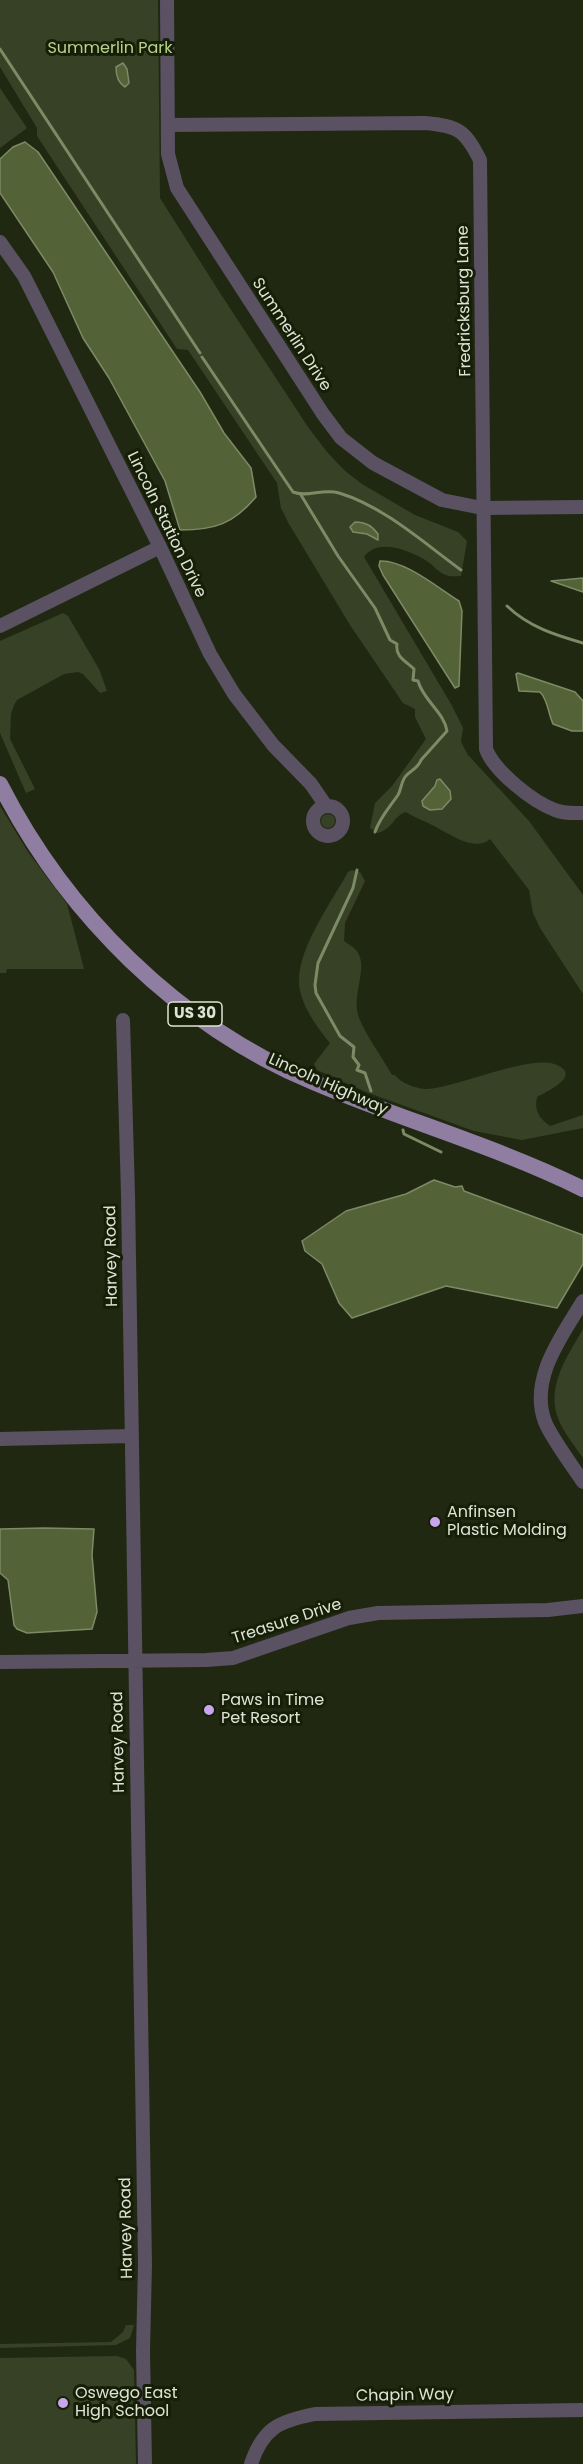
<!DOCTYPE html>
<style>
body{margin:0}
canvas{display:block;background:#202811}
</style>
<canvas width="583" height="2464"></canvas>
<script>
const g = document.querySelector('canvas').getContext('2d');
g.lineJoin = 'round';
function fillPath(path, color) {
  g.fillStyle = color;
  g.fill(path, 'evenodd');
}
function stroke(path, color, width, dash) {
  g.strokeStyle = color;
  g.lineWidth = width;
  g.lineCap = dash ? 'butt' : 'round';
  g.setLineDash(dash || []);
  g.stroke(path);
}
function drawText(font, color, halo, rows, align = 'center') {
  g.font = font + ' Poppins,sans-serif';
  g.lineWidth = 6;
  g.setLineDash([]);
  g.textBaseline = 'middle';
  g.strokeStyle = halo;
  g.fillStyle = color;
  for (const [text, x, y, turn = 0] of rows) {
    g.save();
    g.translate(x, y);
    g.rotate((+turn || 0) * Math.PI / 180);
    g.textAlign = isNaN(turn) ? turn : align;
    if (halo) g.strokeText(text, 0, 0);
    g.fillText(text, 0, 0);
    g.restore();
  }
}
const green = new Path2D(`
 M0,0H158L160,198L220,293L308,427L327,452L344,470L362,484L415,515L458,532L467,541L461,576C457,576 450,577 446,575C439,573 433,565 427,561C410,551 378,537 364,557L451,704L463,728L461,742L468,755L529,821L583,895V994L540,928L533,913L529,890L490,839C474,853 447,832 432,825C423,820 415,818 406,812C393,816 394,828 378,833L370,828L375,803L392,786L426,739L415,717V709L403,703L350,625L289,524L281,508L277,483L188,350L177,349L37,136V128L0,67Z
 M0,88L27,128L0,148Z
 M63,613L68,616L99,669L107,691L100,693L83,674L78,672L64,674L17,700L14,705L11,714L10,739L35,789L26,793L0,733V641Z
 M0,806L28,852L67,904L84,969H7L6,973H0Z
 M321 821a7 7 0 1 1 14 0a7 7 0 1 1-14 0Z
 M352,870L360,872L365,881L345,923L344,941C348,944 352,946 355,949C371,966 350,994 359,1018C367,1037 382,1057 392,1075H395C400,1083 417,1089 427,1089C458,1087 533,1053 557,1065C582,1076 546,1092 537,1097C534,1111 539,1118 550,1126L583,1115V1128L522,1140L474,1131L366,1092L317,1070L314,1064L330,1043C317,1027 299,1003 299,981C299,946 331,903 348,872Z
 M583,1329V1458C575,1446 563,1432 558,1418C546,1386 568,1355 583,1329Z
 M126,2325H134L130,2338L116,2345L0,2348V2344L111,2342L123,2332Z
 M117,2356L126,2359L134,2370L136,2464H0V2358Z`);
const water = new Path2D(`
 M123,63L127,69L129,83L125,87C118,83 116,74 116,67Z
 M25,142L38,152L200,392L224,433L251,468L256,497C233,524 215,530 180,530L165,481L109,378L83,338L53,272L0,193V159L13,147Z
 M355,522C366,522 372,526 378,534V540L367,534L353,532L350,527Z
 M380,561C405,560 438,588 459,601L462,611L459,686L455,688L383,575L379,566Z
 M583,578V592L551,581Z
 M518,673L575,692L583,701V731H572L553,724C548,713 548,700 540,692L519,691L516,674Z
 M440,779L450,791L451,799L442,809L430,810L423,806L422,801L435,786L437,780Z
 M434,1180L455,1187L462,1186L464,1191L583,1235V1264L557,1308L446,1286L352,1318L339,1303L322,1264L305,1251L302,1241L346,1211L406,1194Z
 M44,1528L94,1529L92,1555L97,1612L92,1629L27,1633L17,1629L14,1625L8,1580L0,1573V1529Z`);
const stream = new Path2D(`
 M0,49L200,353
 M202,357L293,492C307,498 323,488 339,493C383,506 424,543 461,570
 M301,495L338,556L375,608L390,640L397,644C395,657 406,661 414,669L413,680L418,681C423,700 444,712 447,731L421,760C418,769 410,770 405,777C401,783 401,790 398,795C389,808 380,817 375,832
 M507,606C529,627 555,635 583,643
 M357,870L353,888L318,963L315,985L316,993L340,1036L354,1047L353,1057L359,1065L357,1070L365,1073L371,1091
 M403,1130L404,1134L441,1152`);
const minor = new Path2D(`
 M167,0L168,154L177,188L323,414L341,438L373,463L442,500L482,508L583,507
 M168,125L425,123C458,126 465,130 480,160L486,749C494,771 533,802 555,810C564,814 574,813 583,813
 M0,242L24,276L160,547L210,654L234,694L273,745L311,784L326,806
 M0,626L160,547
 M313 821a15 15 0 1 1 30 0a15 15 0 1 1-30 0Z
 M123,1020L128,1195L145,2264L143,2351L145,2464
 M583,1301C561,1337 529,1379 545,1422C552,1439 572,1465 583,1482
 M0,1439L131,1436
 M0,1662L206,1660L233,1658L349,1618L378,1613L548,1610L583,1606
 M251,2464C263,2428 279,2421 315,2414L583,2410`);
const major = new Path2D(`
 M0,784C66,914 178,1025 313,1082C402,1120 496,1146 583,1189`);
const markers = [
 [435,1522,6,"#c9a5ee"],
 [209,1710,6,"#c9a5ee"],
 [63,2403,6,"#c9a5ee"]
];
const shields = [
 [195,1014,54]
];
const shieldNames = [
 ["US 30",195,1014]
];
const parkNames = [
 ["Summerlin Park",110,49]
];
const streetNames = [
 ["Fredricksburg Lane",465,301,-91],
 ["Summerlin Drive",291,335,57],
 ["Lincoln Station Drive",166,525,64],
 ["Lincoln Highway",328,1085,24],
 ["Harvey Road",112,1256,-91],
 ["Treasure Drive",287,1622,-18],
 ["Harvey Road",119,1742,-91],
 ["Harvey Road",127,2228,-91],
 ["Chapin Way",405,2396,-1]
];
const poiNames = [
 ["Anfinsen",447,1513],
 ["Plastic Molding",447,1531],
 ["Paws in Time",221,1701],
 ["Pet Resort",221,1719],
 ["Oswego East",75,2394],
 ["High School",75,2412]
];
fillPath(green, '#374126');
fillPath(water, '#536337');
stroke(water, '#7d8a66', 1.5);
stroke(stream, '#7d8a66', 3);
stroke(minor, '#5a5163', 14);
stroke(major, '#8f7da2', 16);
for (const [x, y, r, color] of markers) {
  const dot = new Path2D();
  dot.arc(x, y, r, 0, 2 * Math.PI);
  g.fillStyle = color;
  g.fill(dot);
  stroke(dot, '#161e07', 2);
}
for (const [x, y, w] of shields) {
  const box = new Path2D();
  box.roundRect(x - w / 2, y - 12, w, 24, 4.5);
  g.fillStyle = '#161e07';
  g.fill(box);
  stroke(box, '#dee4d5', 1.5);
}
drawText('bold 15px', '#dee4d5', null, shieldNames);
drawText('16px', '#b7d38b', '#161e07', parkNames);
drawText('16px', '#dee4d5', '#161e07', streetNames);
drawText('16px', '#dee4d5', '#161e07', poiNames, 'left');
</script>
